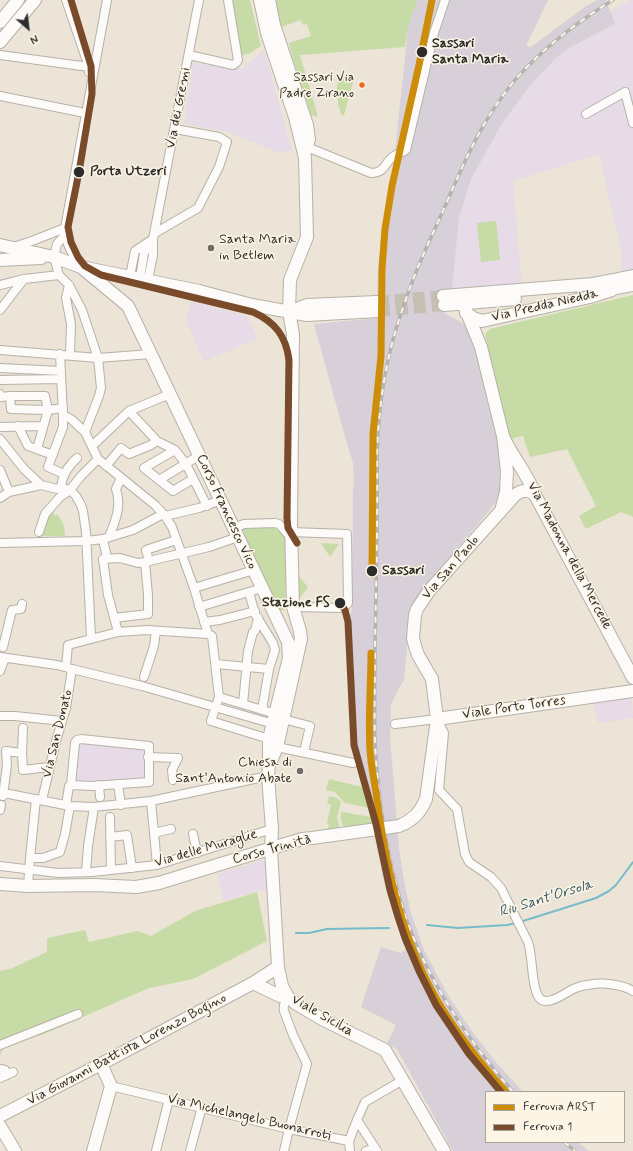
<!DOCTYPE html>
<meta charset="utf-8">
<style>
body{margin:0}
#map{position:relative;width:633px;height:1151px;overflow:hidden;background:#ece4d6;font-family:Mynerve,sans-serif}
canvas{display:block}
.legend{position:absolute;left:485px;top:1091px;width:140px;height:52px;box-sizing:border-box;background:#fcf5e5;border:1px solid #a8a49b;margin:0;padding:5px 7px;list-style:none;font-size:12px;color:#2b2b2b}
.legend li{display:flex;align-items:center;gap:8px;height:20px}
.legend b{width:20px;border:1px solid #a8a49b}
.north{position:absolute;left:8px;top:8px;width:40px;height:40px;-webkit-text-stroke:3px #fcf5e5;paint-order:stroke;rotate:152deg;font-size:11px;font-weight:700;line-height:16px;text-align:center;color:#2b2b2b}
.north::after{content:'';display:block;margin:auto;width:14px;height:18px;background:#2b2b2b;clip-path:polygon(50% 0,100% 100%,50% 72%,0 100%)}
</style>
<div id="map">
<canvas width="633" height="1151"></canvas>
<ul class="legend">
<li><b style="height:5px;background:#ce8d09"></b>Ferrovia ARST</li>
<li><b style="height:5px;background:#7a4b2a"></b>Ferrovia 1</li>
</ul>
<div class="north">N</div>
</div>
<script>
const g = document.querySelector('canvas').getContext('2d');
g.lineJoin = 'round';
function fillPath(path, color) {
  g.fillStyle = color;
  g.fill(path, 'evenodd');
}
function stroke(path, color, width, dash) {
  g.strokeStyle = color;
  g.lineWidth = width;
  g.lineCap = dash ? 'butt' : 'round';
  g.setLineDash(dash || []);
  g.stroke(path);
}
function drawText(font, color, halo, rows, align = 'center') {
  g.font = font + ' Mynerve,sans-serif';
  g.lineWidth = 3;
  g.setLineDash([]);
  g.textBaseline = 'middle';
  g.strokeStyle = halo;
  g.fillStyle = color;
  for (const [text, x, y, turn = 0] of rows) {
    g.save();
    g.translate(x, y);
    g.rotate((+turn || 0) * Math.PI / 180);
    g.textAlign = isNaN(turn) ? turn : align;
    if (halo) g.strokeText(text, 0, 0);
    g.fillText(text, 0, 0);
    g.restore();
  }
}
const built = new Path2D(`
 M630,0H633V270L621,275V249L599,154L513,181L522,285L452,290L459,218L471,179L503,122L532,83L556,58L569,48L615,24L610,11Z
 M264,50L292,150L280,153L228,132L184,124L193,63L242,69Z
 M191,301L247,316L258,338L204,362L186,320Z
 M632,697L633,718L598,723L593,703Z
 M78,742L148,750L146,781L73,784Z
 M262,860L265,862L266,889L224,901L217,874Z`);
const industrial = new Path2D(`
 M417,0H548L526,46L531,47L586,6L597,0H606L615,24L569,48L556,58L532,83L503,122L471,179L459,218L452,290L443,292L444,313L459,321L466,326L472,338L502,460V482L498,498L494,505L460,545L429,581L411,606L404,680L399,688L391,705L390,736L399,849L404,881L411,913L424,950L448,995L471,1030L495,1061L523,1092H486V1142H577L589,1151H453L397,1049L387,1044L396,1025L361,1007L381,947L401,953L405,950L384,881L369,811V806L360,775L352,738L349,672L345,630L352,609L353,489L354,480L353,463L342,426L314,324L378,318L377,297L378,267L384,223L394,161L408,29Z`);
const green = new Path2D(`
 M233,0H250L261,46L250,53L241,56Z
 M276,0H417L408,29L405,47L300,55L317,113V117L311,115L292,56L289,43L311,36L307,24L303,25L301,20L281,27Z
 M340,76L348,78L353,82L344,115L342,116L338,104L337,86Z
 M496,221L500,260L481,262L477,223Z
 M633,295V517L621,512L586,529L579,516L596,506L567,449L530,457L523,436L510,439L485,334L490,329Z
 M50,510L56,516L57,514C63,522 65,526 65,536H40L42,522Z
 M249,525L272,526L287,538L285,610H276L238,529Z
 M321,543L339,544L330,557Z
 M298,575L308,587L299,599Z
 M329,779L362,787L365,793L369,808L345,803L335,792L326,790Z
 M329,796L337,798L341,802L337,817L339,825L338,829L327,831L329,824L327,823L331,805L327,804Z
 M342,812L371,817V823L345,828L342,824H343C340,820 340,816 342,812Z
 M257,892L267,941L193,979L149,988L44,1034L3,1048L0,1056V971L10,969L47,952V938L85,930L89,942L138,931L151,936L195,911Z`);
const stream = new Path2D(`
 M520,922L596,898L609,891L616,885L633,862
 M427,925L458,928L507,925L516,923
 M296,933H309L327,929L389,928`);
const secondaryTunnel = new Path2D(`
 M377,302L443,296
 M378,311L444,305`);
const street = new Path2D(`
 M66,0L89,67V72
 M0,55L89,67
 M189,55L233,65L236,63L238,60L228,0
 M0,96L85,113
 M586,114L625,92L633,123
 M307,147L371,173C386,173 384,162 394,156C398,153 402,153 406,150L434,33L445,0
 M65,231C67,246 72,254 81,267
 M155,233L198,208L219,167L227,142L219,137L175,129
 M13,247L32,241L65,228
 M130,276L135,251L153,239
 M140,278L144,253L151,243
 M148,280L153,255V239L199,0
 M0,285L24,279L59,275
 M69,285L66,298L71,324L70,355
 M0,310L24,279
 M0,350L98,358L151,354
 M60,354L63,415V427L48,467L64,474
 M0,368L61,371
 M0,380L61,379
 M0,394L1,397L10,396L11,409L48,410L63,408
 M10,396H45L48,410L37,449
 M129,411L157,441L175,450L144,468L173,491L193,479
 M63,415L71,419L85,432L98,459L155,505L165,516L172,527L194,588L208,634
 M18,426L28,446L53,455
 M0,427L42,426
 M85,432L99,396L101,388L98,358L82,310L69,285L59,275L54,257L57,244L65,235V228L107,0
 M0,439L24,469L41,485L57,489L61,488L70,490L76,496L81,505L83,511L86,532L91,638
 M92,446L129,411L170,394
 M175,450L186,464L207,506
 M106,466L121,448L129,454L151,445L157,441
 M0,470L9,492
 M159,480L200,455
 M61,488C62,475 68,466 77,458
 M0,498L9,492L41,485
 M165,516L199,508L221,500
 M234,528L244,524L275,523L279,524L291,538
 M39,532L45,514L60,497L70,490L81,476L98,459
 M291,532L347,534L348,603L344,608L293,607
 M109,537C115,522 122,506 116,489L121,478
 M103,539L107,558
 M0,543L86,541L103,539L133,530L163,514
 M149,561L146,550L176,540
 M194,588L254,570
 M249,592L255,614L273,643L275,650L269,669L262,710
 M199,607L262,588
 M114,618L148,614V595L145,562
 M204,622L220,620L255,611
 M118,632L108,595L103,559L120,558L138,563L145,562L209,547L238,537
 M3,647L12,610L21,609L22,604
 M0,657L57,665L72,669L142,686L277,725
 M216,664L269,669
 M66,667L68,645L118,632L147,630L208,634L212,636L219,697L211,721L269,739
 M0,671L5,658
 M144,677L154,646L156,631
 M219,697L269,712H273L277,709
 M243,704L248,651L253,632L255,631L258,618
 M0,716H15L62,721
 M283,719L310,726L304,752
 M395,724L437,719L444,733L439,790L457,809L465,854L469,862L491,877L501,888L528,942C533,957 531,983 538,996C545,1009 565,993 573,989C578,987 583,985 588,985C602,982 621,984 633,991
 M277,747L353,763
 M22,753L23,728
 M148,757L178,758L172,770L173,780
 M118,784L121,805
 M99,785L100,797
 M0,793L9,794L70,806L93,807L151,801L268,776
 M3,796L7,765L6,751L22,753L23,770L49,767
 M42,800L56,741L66,708L72,669
 M151,801L157,865
 M66,805L69,786L71,785L92,786L149,782V746L81,739L77,740L75,743L71,785
 M0,810L1,805
 M110,817L111,870
 M154,833L171,829
 M193,834L197,853
 M110,837L127,835L132,868
 M30,858H43L60,852L65,834L70,806
 M0,866L58,873L92,872L157,865L272,829
 M86,872L88,846L94,807
 M28,886L30,858L36,799
 M0,1045L78,1014
 M0,1069L5,1070L7,1075
 M0,1078L13,1072
 M111,1086L289,1129L349,1141
 M357,1120L377,1151
 M156,1151L169,1099
 M190,1151L202,1107
 M284,1151L289,1129L307,1064L293,1035L284,1011C283,1005 285,1002 288,997
 M350,1151L349,1141L357,1120L365,1102L403,1080
 M366,1151L376,1149`);
const secondary = new Path2D(`
 M260,0L267,33L295,117L305,158L307,237L290,280L289,312L293,334L291,523L293,607L300,631L301,639L277,747L271,761
 M269,0L274,25L307,125L309,139L306,150
 M0,22L18,0
 M0,42L35,0
 M0,245L54,257L81,267L199,291L252,305L307,315L378,311
 M0,260L41,258
 M81,267L128,306L288,642L289,658L269,739V763L268,776L272,829L271,849L278,967L282,986L288,997L295,1003L322,1019L385,1050L444,1151
 M605,290L633,285
 M475,294C468,297 465,300 465,308L481,347L503,436L507,472L506,492L502,507
 M443,296L593,284L614,280L633,276
 M444,305L515,299
 M289,312L307,305L377,302
 M466,313L473,318L482,321L590,297L612,290
 M503,436C512,457 528,474 535,495L633,678
 M437,719L633,691
 M399,826C412,821 421,812 426,799L437,719L432,679L418,655L415,646L413,638L415,615L417,609L429,591L515,495C521,490 529,489 535,495
 M0,884L28,886L94,885L136,887L159,883L282,845L302,839L312,838
 M253,983L280,996L288,997
 M0,1116L101,1064L253,983L278,967
 M0,1126L15,1151
 M93,1151L111,1086L101,1064`);
const rail = new Path2D(`
 M435,996L451,1028
 M513,1092C469,1042 428,981 406,918C387,862 378,801 375,742C374,711 375,679 375,648C376,584 378,520 377,456C378,404 387,351 405,302C416,268 432,236 446,204C466,158 482,120 515,80C543,48 577,22 613,0
 M564,1142L575,1151`);
const secondaryBridge = new Path2D(`
 M312,838L399,826`);
const rail1 = new Path2D(`
 M372,574L373,434L381,356L382,269L385,229L392,186L419,65L432,0
 M371,653C371,685 368,718 370,750C371,769 376,788 378,807C388,876 404,945 440,1005C459,1036 482,1065 506,1092`);
const rail2 = new Path2D(`
 M71,0L91,66L92,94L79,172L68,227L71,242L78,257L85,266L101,275L253,312C275,322 286,336 289,360L287,518L288,528L297,543
 M340,603L345,610L348,622L354,745L376,824L390,890L398,917L405,938L419,971L436,1005L469,1054L501,1092`);
const markers = [
 [422,52,6,"#2b2b2b"],
 [362,85,3.5,"#f26522"],
 [79,172,6,"#2b2b2b"],
 [211,248,4,"#6f6c67"],
 [372,571,6,"#2b2b2b"],
 [340,603,6,"#2b2b2b"],
 [300,771,4,"#6f6c67"]
];
const busNames = [
 ["Sassari Via",354,78],
 ["Padre Zirano",354,94]
];
const stopNames = [
 ["Sassari",432,44],
 ["Santa Maria",432,60],
 ["Porta Utzeri",90,172],
 ["Sassari",382,571],
 ["Stazione FS",330,603,"right"]
];
const streetNames = [
 ["Via dei Gremi",179,108,-79],
 ["Via Predda Niedda",545,306,-13],
 ["Corso Francesco Vico",226,512,65],
 ["Via Madonna della Mercede",569,556,62],
 ["Via San Paolo",451,568,-49],
 ["Viale Porto Torres",514,708,-8],
 ["Via San Donato",58,734,-76],
 ["Via delle Muraglie",206,849,-16],
 ["Corso Trinità",272,850,-15],
 ["Viale Sicilia",322,1016,30],
 ["Via Giovanni Battista Lorenzo Bogino",127,1050,-28],
 ["Via Michelangelo Buonarroti",249,1118,13]
];
const poiNames = [
 ["Santa Maria",219,240],
 ["in Betlem",219,256],
 ["Chiesa di",292,763,"right"],
 ["Sant'Antonio Abate",292,779,"right"]
];
const waterNames = [
 ["Riu Sant'Orsola",546,899,-17]
];
fillPath(built, '#e6dbe6');
fillPath(industrial, '#d7d0d8');
fillPath(green, '#c7dba6');
stroke(stream, '#78bbcb', 2);
stroke(secondaryTunnel, '#c5bfb4', 12, [12, 6]);
stroke(street, '#b6b1a8', 10);
stroke(secondary, '#b6b1a8', 14);
stroke(street, '#fcfbf9', 8);
stroke(secondary, '#fcfbf9', 12);
stroke(rail, '#b4b3b1', 3.5);
stroke(rail, '#fcf5e5', 2, [6]);
stroke(secondaryBridge, '#b6b1a8', 14, []);
stroke(secondaryBridge, '#fcfbf9', 12);
stroke(rail1, '#ce8d09', 7);
stroke(rail2, '#7a4b2a', 7);
for (const [x, y, r, color] of markers) {
  const dot = new Path2D();
  dot.arc(x, y, r, 0, 2 * Math.PI);
  g.fillStyle = color;
  g.fill(dot);
  stroke(dot, '#fcf5e5', 1.5);
}
drawText('13px', '#2b2b2b', '#fcf5e5', busNames, 'right');
drawText('bold 14px', '#2b2b2b', '#fcf5e5', stopNames, 'left');
drawText('14px', '#2b2b2b', '#fcf5e5', streetNames);
drawText('14px', '#2b2b2b', '#fcf5e5', poiNames, 'left');
drawText('italic 15px', '#365d69', '#fcf5e5', waterNames);
</script>
